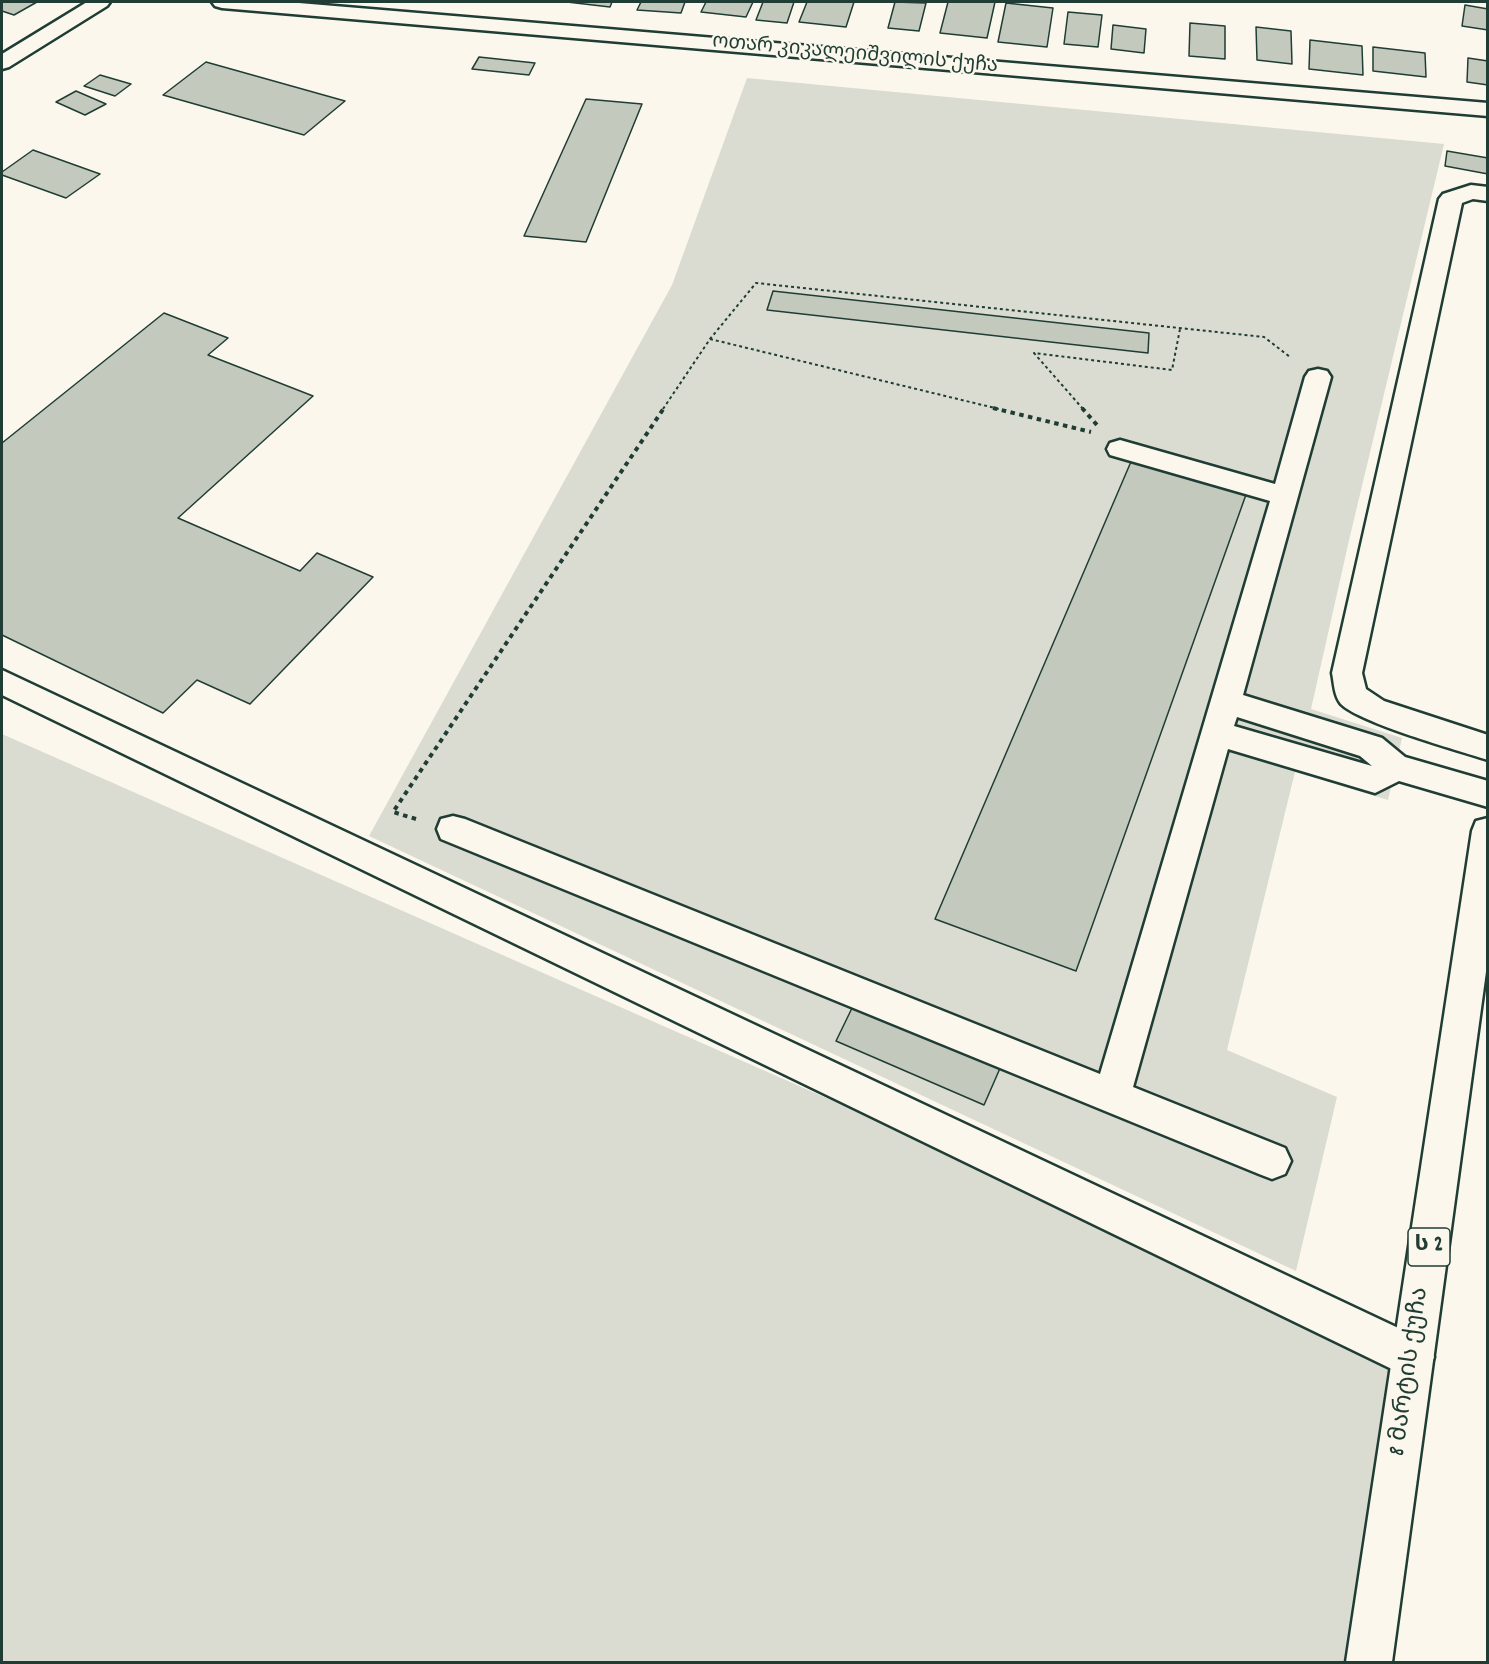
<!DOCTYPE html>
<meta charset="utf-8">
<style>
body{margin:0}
#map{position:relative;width:1489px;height:1664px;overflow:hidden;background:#fbf7ec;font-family:Dekko,sans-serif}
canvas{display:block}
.frame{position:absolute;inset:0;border:3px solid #1f3d34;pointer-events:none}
</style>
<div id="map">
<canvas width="1489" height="1664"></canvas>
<div class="frame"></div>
</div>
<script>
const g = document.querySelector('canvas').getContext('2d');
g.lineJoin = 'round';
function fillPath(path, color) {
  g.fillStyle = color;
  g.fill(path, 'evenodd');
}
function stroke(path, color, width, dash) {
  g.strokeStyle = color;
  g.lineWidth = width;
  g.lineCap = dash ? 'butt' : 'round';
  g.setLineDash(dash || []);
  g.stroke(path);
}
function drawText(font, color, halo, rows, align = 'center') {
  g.font = font + ' Dekko,"Noto Sans Georgian",sans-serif';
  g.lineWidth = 5;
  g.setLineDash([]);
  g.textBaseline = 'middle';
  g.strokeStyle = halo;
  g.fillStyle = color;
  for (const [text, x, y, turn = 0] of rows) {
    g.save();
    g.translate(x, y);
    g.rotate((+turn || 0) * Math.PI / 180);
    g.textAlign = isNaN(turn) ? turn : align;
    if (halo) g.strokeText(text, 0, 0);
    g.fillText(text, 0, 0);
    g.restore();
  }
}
const green = new Path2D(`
 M747,78L1444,144L1350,536L1311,709L1402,738L1388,800L1295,772L1227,1050L1337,1097L1296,1271L369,836L672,285Z
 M2,734L1413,1357L1369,1662H2Z`);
const building = new Path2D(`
 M2,2H37L14,15L2,11Z
 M567,2H612L610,7Z
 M641,2H685L681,13L637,10Z
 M706,2H753L746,17L701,12Z
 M763,2H794L787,23L756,20Z
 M807,2H854L846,27L799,22Z
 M895,2L926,3L919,31L888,28Z
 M948,2H995L987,38L940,33Z
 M1006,3L1053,8L1047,47L998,42Z
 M1465,5L1488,9V30L1462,26Z
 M1068,12L1102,15L1098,47L1064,44Z
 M1190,23L1225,26V59L1189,56Z
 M1113,25L1146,29L1144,53L1111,49Z
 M1256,27L1291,31L1292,64L1257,60Z
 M1310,40L1362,46L1363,75L1309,69Z
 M1373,47L1425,53L1426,77L1373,71Z
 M479,57L535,63L529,75L472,69Z
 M1468,58L1488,61V85L1467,82Z
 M206,62L345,101L304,135L163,95Z
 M100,75L131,84L115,96L84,86Z
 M76,91L106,104L85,115L56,102Z
 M586,99L642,104L586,242L524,236Z
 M33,150L100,174L66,198L2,175V172Z
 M1447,151L1488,158V174L1445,166Z
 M773,291L1149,333L1148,353L767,310Z
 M164,313L228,338L208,355L313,396L178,518L300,571L317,553L373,577L250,704L197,680L163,713L2,635V443Z
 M1133,457L1248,489L1076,971L935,919Z
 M854,1004L1001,1066L984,1105L836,1041Z`);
const pathFar1 = new Path2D(`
 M710,339L999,409
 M663,409L710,339L756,283L1264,337L1290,357
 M1083,409L1034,353L1172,370L1180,329`);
const path = new Path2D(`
 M993,408L1091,432
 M1082,408L1097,425
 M416,819L393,812L664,408`);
const minor = new Path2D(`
 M87,2H110L107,6L9,67L2,69V54Z
 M212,2H287L1488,103V116L222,8L215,6Z
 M1471,185L1488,187V201L1473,199L1462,203L1362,673L1366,689L1384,701L1488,735V760C1457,750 1360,723 1341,704C1334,696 1334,682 1332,673L1439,199L1443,194Z
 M1318,369L1327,371L1331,377L1243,695L1382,738L1405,757L1488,781V807L1399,781L1375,793L1228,749L1133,1087L1285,1148L1291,1161L1285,1174L1272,1179L1259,1174L441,839L437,829L441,819L453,816L465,819L1100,1074L1270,501L1110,455L1107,449L1110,443L1120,440L1275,484L1305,377L1309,371ZM1237,717L1360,756L1372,766L1234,726Z
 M2,670L1428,1342L1434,1357L1428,1372L1413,1378L1398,1372L2,695Z`);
const highway = new Path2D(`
 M1488,818V957L1392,1662H1346L1472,831L1476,821Z`);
const farStreetnames = [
 ["ოთარ კიკალეიშვილის ქუჩა",855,56,5]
];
const shields = [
 [1429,1247,42]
];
const shieldNames = [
 ["ს 2",1429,1247]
];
const streetNames = [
 ["8 მარტის ქუჩა",1411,1372,-82]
];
fillPath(green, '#dbdcd1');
fillPath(building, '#c4c9be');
stroke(building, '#1f3d34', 1.5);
stroke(minor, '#1f3d34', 5);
stroke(highway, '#1f3d34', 5);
stroke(pathFar1, '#1f3d34', 2, [3, 3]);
stroke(path, '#1f3d34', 4, [4.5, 4.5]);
fillPath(minor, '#fbf7ec');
fillPath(highway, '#fbf7ec');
drawText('20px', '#1f3d34', '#fbf7ec', farStreetnames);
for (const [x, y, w] of shields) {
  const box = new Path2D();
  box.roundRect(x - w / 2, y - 19, w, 38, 4.5);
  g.fillStyle = '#fbf7ec';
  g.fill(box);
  stroke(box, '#1f3d34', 1.5);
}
drawText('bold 22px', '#1f3d34', null, shieldNames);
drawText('24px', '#1f3d34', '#fbf7ec', streetNames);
</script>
